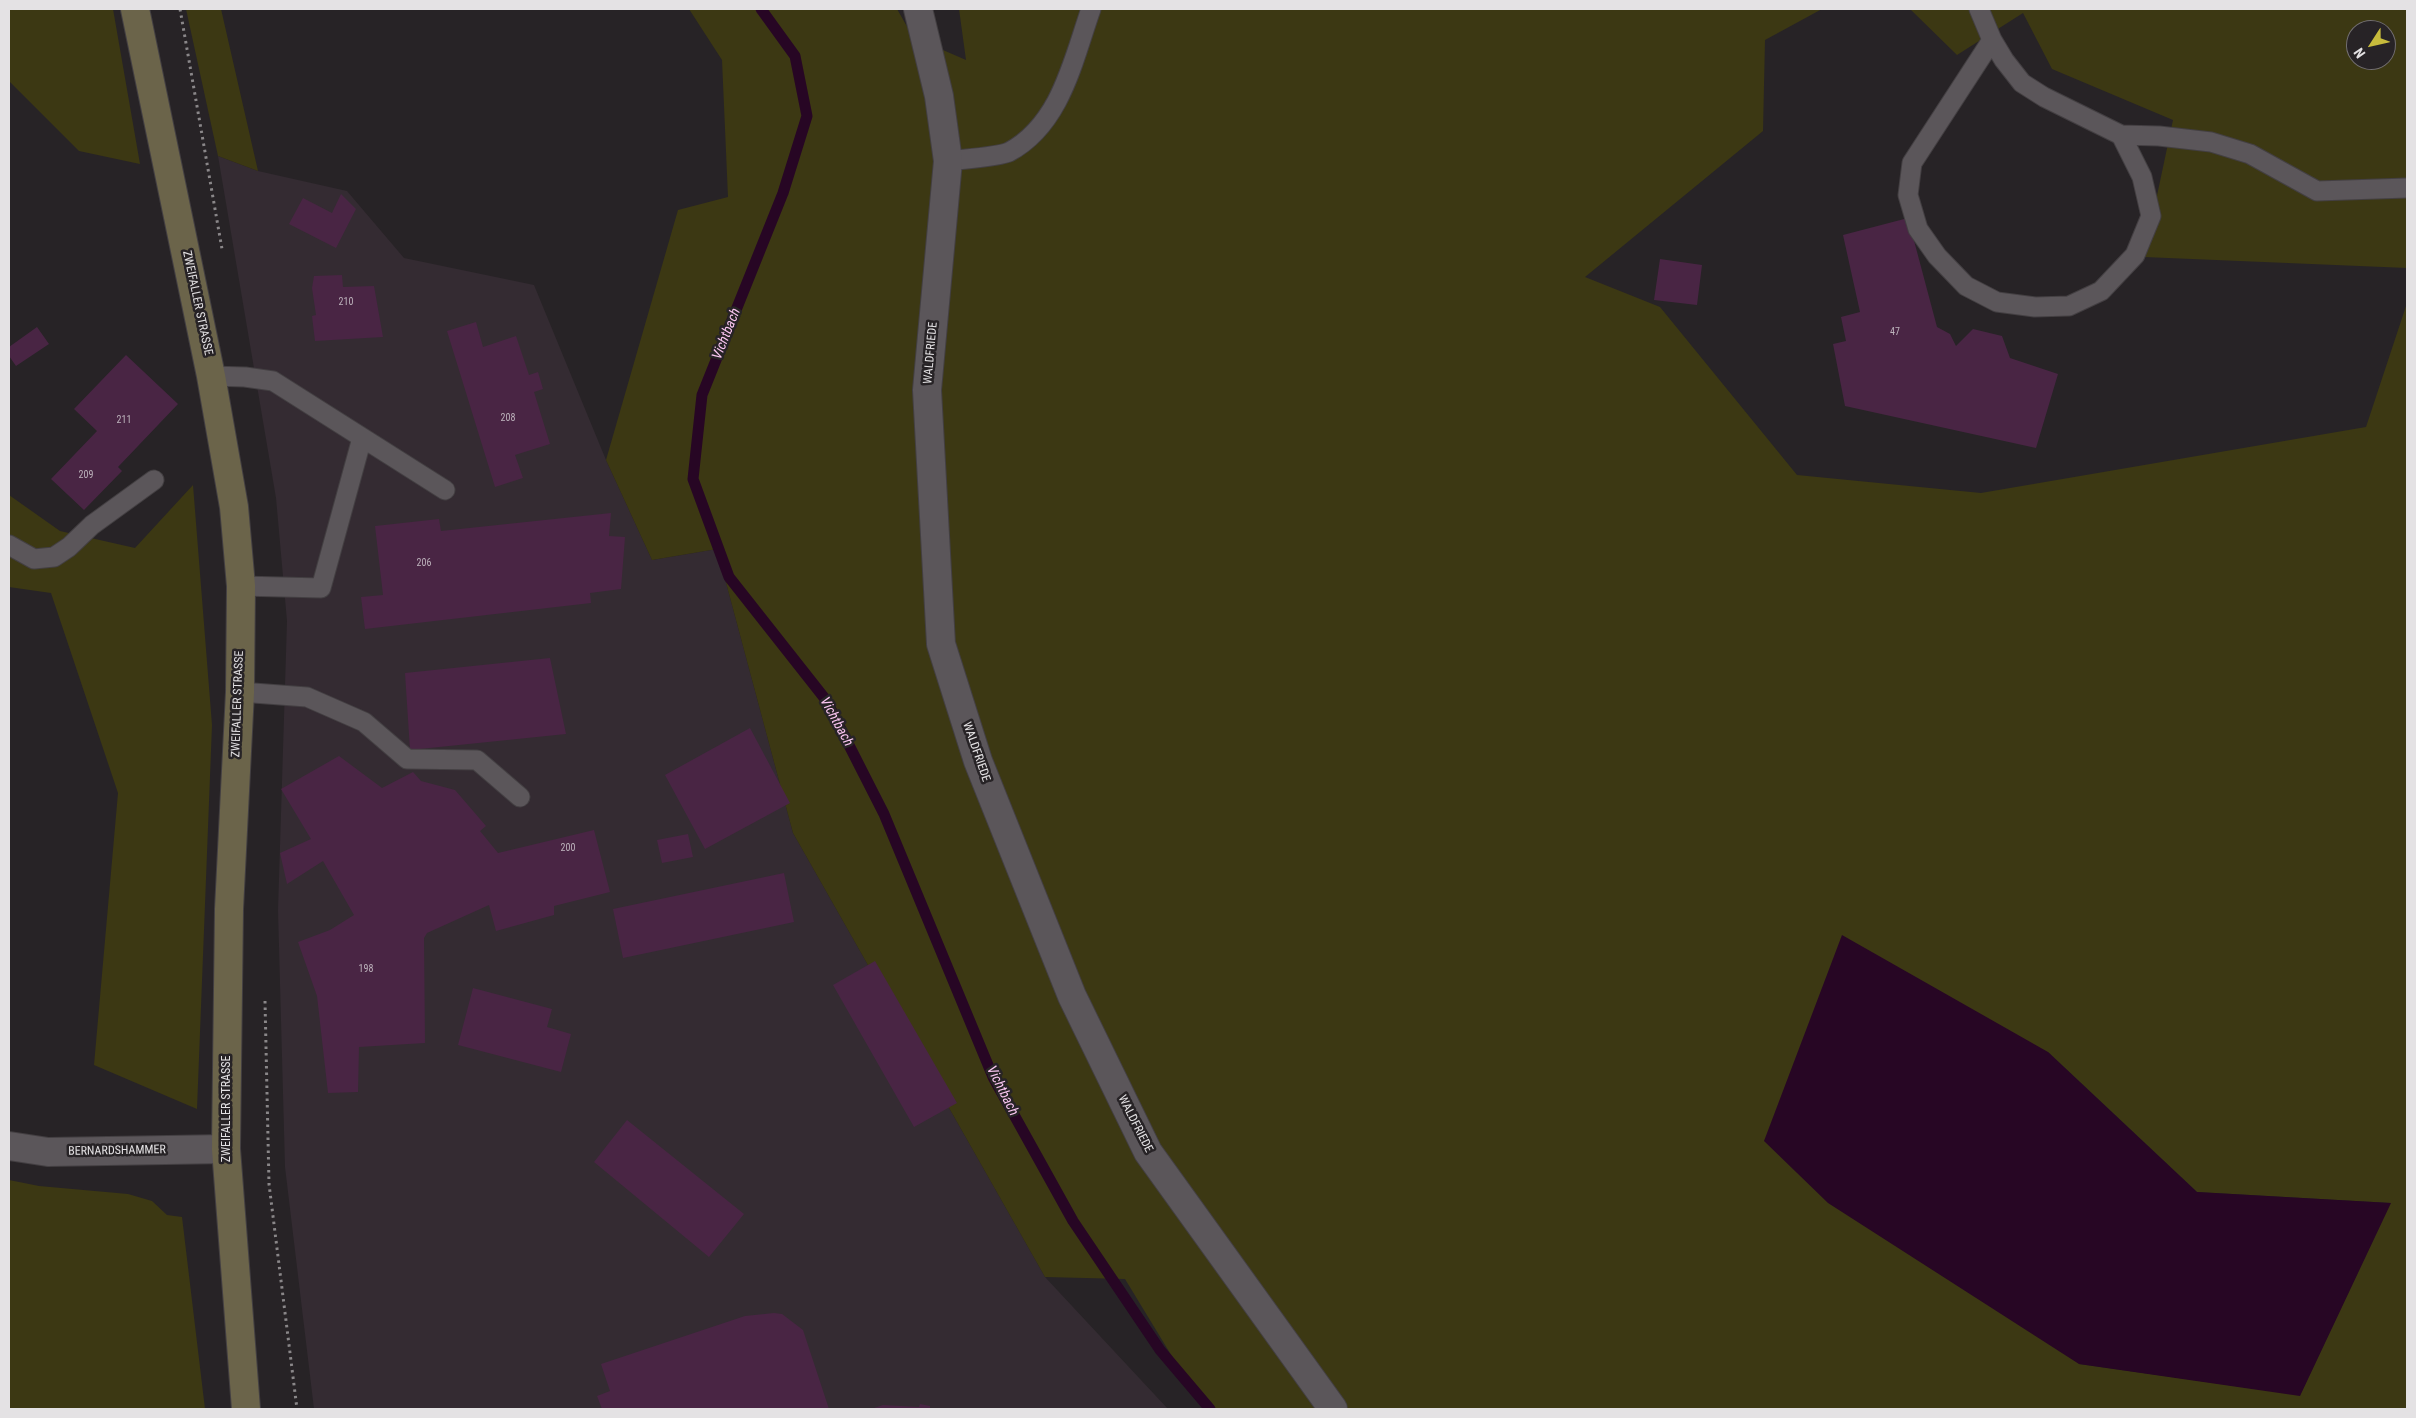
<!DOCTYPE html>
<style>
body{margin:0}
#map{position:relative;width:2416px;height:1418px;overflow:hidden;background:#272326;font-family:"Roboto Condensed",sans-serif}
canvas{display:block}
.frame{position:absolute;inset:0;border:10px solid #e4e2e4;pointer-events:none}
.north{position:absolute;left:2346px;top:20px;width:50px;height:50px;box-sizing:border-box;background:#272326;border:1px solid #736f72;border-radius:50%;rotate:235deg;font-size:14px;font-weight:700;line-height:20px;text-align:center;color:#e4e2e4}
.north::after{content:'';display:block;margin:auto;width:18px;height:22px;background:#c7bb3c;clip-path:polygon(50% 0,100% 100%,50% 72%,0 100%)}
</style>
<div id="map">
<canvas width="2416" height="1418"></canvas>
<div class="frame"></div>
<div class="north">N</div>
</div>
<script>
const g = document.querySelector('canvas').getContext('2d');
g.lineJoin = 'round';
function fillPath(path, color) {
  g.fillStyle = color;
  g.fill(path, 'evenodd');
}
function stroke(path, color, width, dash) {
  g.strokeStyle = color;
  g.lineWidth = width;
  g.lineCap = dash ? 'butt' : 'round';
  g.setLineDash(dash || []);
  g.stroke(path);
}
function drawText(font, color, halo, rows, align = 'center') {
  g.font = font + ' "Roboto Condensed",sans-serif';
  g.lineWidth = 5;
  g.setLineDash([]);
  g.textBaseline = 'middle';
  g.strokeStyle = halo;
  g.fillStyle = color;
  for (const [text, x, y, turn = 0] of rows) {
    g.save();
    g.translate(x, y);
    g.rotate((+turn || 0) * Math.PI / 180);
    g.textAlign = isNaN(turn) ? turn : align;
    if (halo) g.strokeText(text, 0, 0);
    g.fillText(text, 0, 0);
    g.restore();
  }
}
const built = new Path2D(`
 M218,156L258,171L347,191L404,258L534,285L606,460L652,560L717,549L793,833L1045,1277L1168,1409H314L285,1167L278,910L287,621L276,498Z`);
const green = new Path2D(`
 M9,9H113L140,164L79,151L9,81Z
 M186,9H221L258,171L218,156Z
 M689,9H897L913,37L966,60L959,9H1822L1765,40L1763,131L1585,277L1660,307L1797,475L1981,493L2366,427L2407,303V1409H1204L1125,1279L1045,1277L793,833L717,549L652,560L606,460L678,210L728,197L722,60ZM2048,1052L2197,1192L2390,1203L2300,1395L2079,1364Z
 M1910,9H2407V268L2144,257L2173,120L2052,69L2023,13L1957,55ZM2356,30H2386V60H2356Z
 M193,485L212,725L197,1109L94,1065L118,793L51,593L9,587V495L60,531L135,548Z
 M9,1180L39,1186L128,1194L152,1201L167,1215L182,1217L205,1409H9Z`);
const water = new Path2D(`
 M1842,935L2048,1052L2197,1192L2391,1203L2300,1396L2079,1364L1828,1203L1764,1141Z`);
const stream = new Path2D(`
 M761,9L795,56L807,116L783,193L702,395L693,479L729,577L826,700L884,814L993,1077L1073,1221L1160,1350L1210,1409`);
const building = new Path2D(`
 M341,194L356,209L336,248L289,224L303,198L332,213Z
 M1908,218L1937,327L1950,334L1956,346L1973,329L2002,336L2010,358L2058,374L2036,448L1845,406L1833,344L1846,341L1841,317L1860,312L1843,235Z
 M1660,259L1702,265L1697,305L1654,300Z
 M342,275L343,287L374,286L383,337L315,341L312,316L316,315L312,288L314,276Z
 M476,322L483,347L516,336L529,375L538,372L543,389L534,392L550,444L515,455L523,478L495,487L447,331Z
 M37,327L49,344L16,366L9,356V347Z
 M126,355L178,404L118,467L122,471L84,510L51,479L97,431L74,409Z
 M611,513L609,536L625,537L621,589L590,593L591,603L365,629L361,597L383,595L375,526L439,519L441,531Z
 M550,658L566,734L410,750L405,673Z
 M750,728L790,803L705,849L665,775Z
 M339,756L382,788L413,772L421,781L455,790L486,826L480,831L498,853L594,830L610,892L554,906V915L496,931L489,905L427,933L424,938L425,1043L359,1047L358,1092L328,1093L317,996L298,942L330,930L354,915L323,861L287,884L280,853L311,839L281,789Z
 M688,834L693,857L662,863L657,840Z
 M784,873L794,922L623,958L613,909Z
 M875,961L957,1103L914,1127L833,985Z
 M473,988L552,1009L547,1027L571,1034L561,1072L458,1045Z
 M627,1120L744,1214L709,1257L594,1162Z
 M774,1313L782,1314L803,1330L829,1409H602L597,1396L610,1391L601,1364L745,1316Z
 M920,1404L930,1406V1409H871L883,1405L919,1407Z`);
const path = new Path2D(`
 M180,9L222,249
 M265,1001L269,1184L297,1409`);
const service = new Path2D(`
 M1979,9L1992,40L2004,60L2022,83L2044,97L2121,135L2159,136L2211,142L2250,154L2317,191L2407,188
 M1992,40L1912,163L1908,195L1918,229L1937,256L1966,286L1997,302L2035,307L2069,306L2101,291L2135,255L2151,216L2142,177L2121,135
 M948,161C962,159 998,157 1009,152C1061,124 1073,60 1091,9
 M211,376L245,377L273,381L445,490
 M9,545L34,559L54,557L69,547L92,525L154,480
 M241,586L321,588L362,438
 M240,692L307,697L364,722L407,759L477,760L520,797`);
const minor = new Path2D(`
 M918,9L939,96L948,161L927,390L941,644L978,761L1072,996L1148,1152L1333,1409`);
const tertiary = new Path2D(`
 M9,1146L48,1152L226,1149`);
const secondary = new Path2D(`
 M135,9L211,376L234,507L241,586L240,692L229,909L226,1149L246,1409`);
const numberNames = [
 ["210",346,302],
 ["47",1895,332],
 ["208",508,418],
 ["211",124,420],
 ["209",86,475],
 ["206",424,563],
 ["200",568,848],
 ["198",366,969]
];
const streetNames = [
 ["ZWEIFALLER STRASSE",197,303,78],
 ["WALDFRIEDE",931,353,-85],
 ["ZWEIFALLER STRASSE",238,704,-88],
 ["WALDFRIEDE",976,752,71],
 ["ZWEIFALLER STRASSE",227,1109,-90],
 ["WALDFRIEDE",1135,1124,63],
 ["BERNARDSHAMMER",117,1151,-1]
];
const waterNames = [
 ["Vichtbach",727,334,-68],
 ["Vichtbach",836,722,61],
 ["Vichtbach",1002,1091,63]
];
fillPath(built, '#342b32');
fillPath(green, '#3c3813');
fillPath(water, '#270624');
stroke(stream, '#270624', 11);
fillPath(building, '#492544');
stroke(service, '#433f42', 21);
stroke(minor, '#433f42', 30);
stroke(tertiary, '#433f42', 30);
stroke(secondary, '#433f42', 30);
stroke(path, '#8a8789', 3, [2.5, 4]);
stroke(service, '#5b565a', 19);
stroke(minor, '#5b565a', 28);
stroke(tertiary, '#5b565a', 28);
stroke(secondary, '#6b644a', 28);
drawText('10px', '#bdb3bc', null, numberNames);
drawText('12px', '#e4e2e4', '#272326', streetNames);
drawText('italic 14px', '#fbc7f2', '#272326', waterNames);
</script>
